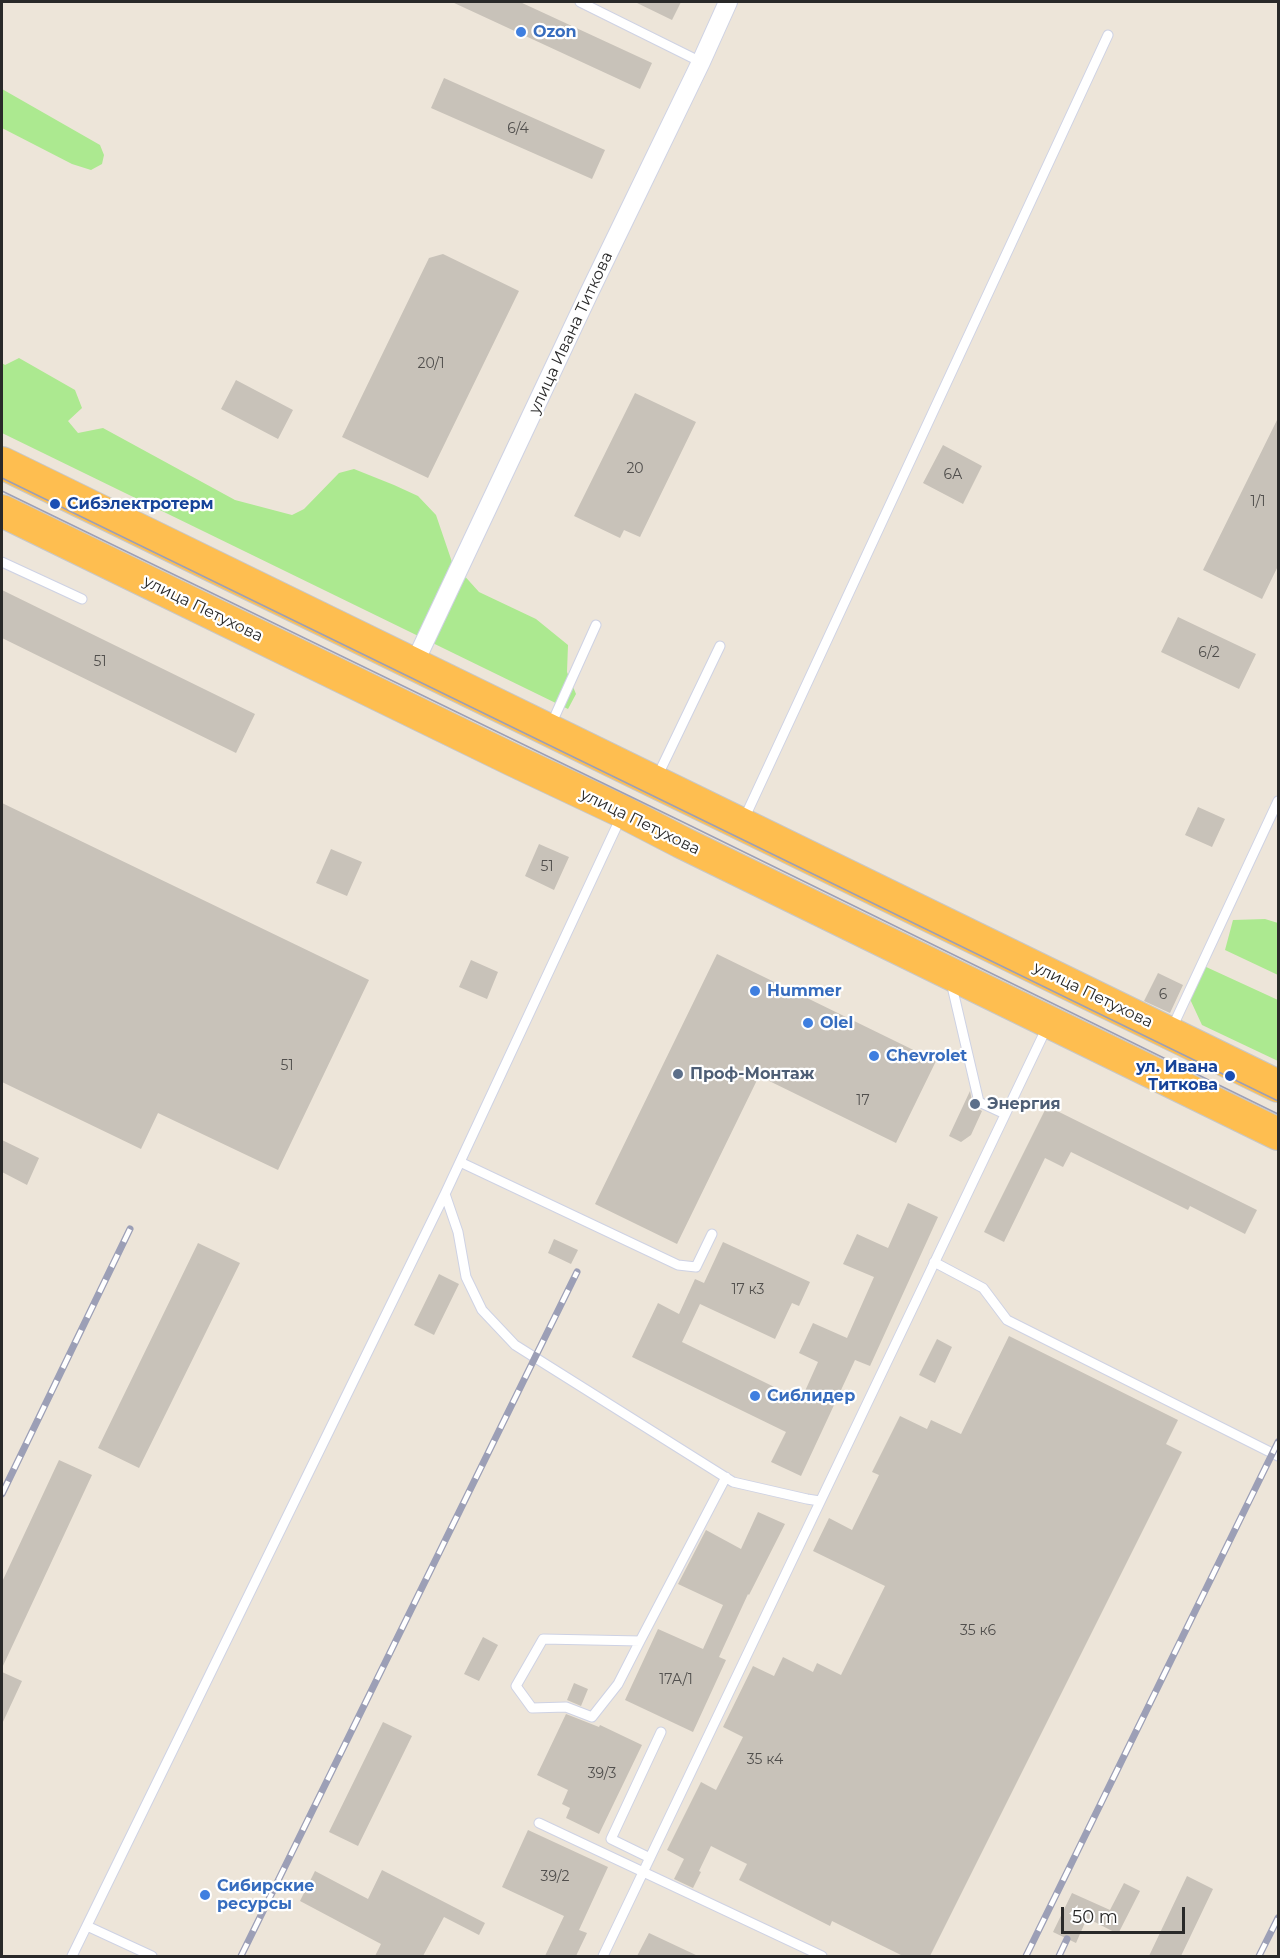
<!DOCTYPE html>
<meta charset="utf-8">
<style>
body{margin:0}
#map{position:relative;width:1280px;height:1958px;overflow:hidden;background:#ede5d9;font-family:Montserrat,sans-serif}
canvas{display:block}
.frame{position:absolute;inset:0;border:3px solid #292929;pointer-events:none}
.scale{position:absolute;left:1061px;top:1907px;width:124px;height:27px;box-sizing:border-box;border:3px solid #292929;border-top:0;padding-left:8px;font-size:18px;line-height:21px;white-space:nowrap;color:#292929;-webkit-text-stroke:4px #fff;paint-order:stroke}
</style>
<div id="map">
<canvas width="1280" height="1958"></canvas>
<div class="frame"></div>
<div class="scale">50 m</div>
</div>
<script>
const g = document.querySelector('canvas').getContext('2d');
g.lineJoin = 'round';
function fillPath(path, color) {
  g.fillStyle = color;
  g.fill(path, 'evenodd');
}
function stroke(path, color, width, dash) {
  g.strokeStyle = color;
  g.lineWidth = width;
  g.lineCap = dash ? 'butt' : 'round';
  g.setLineDash(dash || []);
  g.stroke(path);
}
function drawText(font, color, halo, rows, align = 'center') {
  g.font = font + ' Montserrat,sans-serif';
  g.lineWidth = 4.5;
  g.setLineDash([]);
  g.textBaseline = 'middle';
  g.strokeStyle = halo;
  g.fillStyle = color;
  for (const [text, x, y, turn = 0] of rows) {
    g.save();
    g.translate(x, y);
    g.rotate((+turn || 0) * Math.PI / 180);
    g.textAlign = isNaN(turn) ? turn : align;
    if (halo) g.strokeText(text, 0, 0);
    g.fillText(text, 0, 0);
    g.restore();
  }
}
const green = new Path2D(`
 M2,89L100,145L104,155L102,164L91,170L72,164L2,128Z
 M19,358L75,390L82,408L68,421L78,433L103,428L235,500L292,515L304,509L339,473L354,469L394,485L418,496L436,515L452,562L479,592L536,619L568,645L567,672L576,694L568,709L2,433V363L5,365Z
 M1265,919L1278,923V975L1225,950L1233,920Z
 M1204,966L1278,1000V1061L1202,1025L1189,997Z`);
const building = new Path2D(`
 M452,2H520L652,63L640,89Z
 M635,2H681L672,20Z
 M444,78L605,150L592,179L431,108Z
 M443,254L519,291L428,478L342,437L429,258Z
 M236,380L293,410L278,439L221,409Z
 M635,393L696,422L640,537L624,530L620,538L574,516Z
 M1278,418V566L1262,599L1203,570Z
 M943,445L982,466L963,504L923,483Z
 M2,590L255,714L236,753L2,638Z
 M1178,617L1256,654L1239,689L1161,652Z
 M2,803L369,980L278,1170L158,1113L141,1149L2,1082Z
 M1198,807L1225,819L1212,847L1185,835Z
 M539,844L569,857L554,890L525,876Z
 M331,849L362,862L347,896L316,883Z
 M717,954L936,1061L896,1143L759,1076L677,1244L595,1204Z
 M471,960L498,972L487,999L459,987Z
 M1158,973L1183,985L1170,1013L1144,1001Z
 M970,1091L973,1106L982,1111L971,1135L961,1142L949,1136Z
 M1047,1106L1257,1210L1245,1234L1190,1206L1188,1210L1071,1152L1063,1167L1045,1158L1004,1242L984,1232Z
 M2,1140L39,1158L27,1185L2,1172Z
 M908,1203L938,1217L870,1366L855,1360L801,1476L771,1462L786,1432L632,1357L658,1303L679,1314L695,1279L704,1283L723,1242L810,1282L799,1306L792,1303L775,1339L700,1304L682,1342L801,1400L818,1362L799,1353L813,1323L847,1338L874,1277L843,1264L857,1234L888,1248Z
 M554,1239L578,1250L571,1264L548,1253Z
 M198,1243L240,1263L139,1468L98,1448Z
 M439,1274L459,1284L434,1335L414,1325Z
 M1009,1336L1178,1420L1166,1444L1182,1452L930,1956H903L832,1921L830,1926L739,1880L747,1864L711,1846L699,1871L701,1872L693,1888L674,1879L684,1859L667,1850L701,1782L716,1790L743,1737L723,1727L753,1666L774,1676L783,1657L813,1672L817,1663L841,1675L885,1586L813,1551L829,1518L852,1530L879,1475L872,1472L900,1416L927,1429L931,1420L961,1434Z
 M937,1339L952,1347L935,1383L919,1375Z
 M59,1460L92,1475L2,1668V1582Z
 M758,1512L785,1524L749,1595L748,1594L719,1657L726,1660L693,1732L625,1700L658,1629L703,1649L723,1605L678,1584L706,1530L741,1549Z
 M483,1637L498,1645L479,1681L464,1674Z
 M2,1672L22,1681L2,1724Z
 M574,1683L588,1689L581,1706L567,1700Z
 M566,1714L599,1727L600,1725L642,1745L599,1834L566,1818L570,1808L562,1804L568,1790L537,1775Z
 M383,1722L412,1736L358,1846L329,1832Z
 M528,1830L608,1867L579,1930L587,1933L576,1956H545L564,1916L502,1887Z
 M382,1870L485,1923L479,1935L444,1917L423,1956H375L381,1944L300,1901L315,1871L368,1899Z
 M1187,1876L1213,1889L1181,1956H1149Z
 M1124,1883L1140,1891L1118,1934L1087,1918L1076,1943L1053,1932L1072,1893L1110,1910Z
 M649,1933L698,1956H637Z`);
const service = new Path2D(`
 M580,2L701,62
 M2,562L82,599
 M550,727L596,625
 M657,777L720,646
 M744,819L1108,35
 M951,982L979,1102L1005,1114
 M1172,1028L1278,801
 M460,1162L678,1265L696,1267L712,1234
 M445,1194L458,1232L466,1277L482,1310L515,1345L733,1482L807,1499L820,1501
 M934,1262L983,1288L1007,1320L1278,1456
 M640,1641L618,1684L592,1717L566,1707L532,1708L516,1686L543,1639L640,1641L726,1477
 M539,1823L822,1956
 M650,1858L611,1839L661,1732
 M87,1926L152,1956
 M72,1956L445,1194L621,817
 M603,1956L1047,1027`);
const minor = new Path2D(`
 M414,664L589,293L701,62L728,2`);
const trunk = new Path2D(`
 M2,463L1278,1086
 M2,511L513,760L623,812L681,842L1278,1134`);
const tram = new Path2D(`
 M2,478L1278,1101
 M2,491L689,825L1278,1114`);
const rail = new Path2D(`
 M2,1494L130,1229
 M241,1956L577,1272
 M1026,1956L1278,1442
 M1059,1956L1067,1939
 M1259,1956L1278,1918`);
const markers = [
 [521,32,6,"#3f7fe0"],
 [55,504,6,"#1a4fb4"],
 [755,991,6,"#3f7fe0"],
 [808,1023,6,"#3f7fe0"],
 [874,1056,6,"#3f7fe0"],
 [678,1074,6,"#5c6f8a"],
 [1230,1076,6,"#1a4fb4"],
 [975,1104,6,"#5c6f8a"],
 [755,1396,6,"#3f7fe0"],
 [205,1895,6,"#3f7fe0"]
];
const numberNames = [
 ["6/4",518,129],
 ["20/1",431,364],
 ["20",635,469],
 ["6А",953,475],
 ["1/1",1258,502],
 ["6/2",1209,653],
 ["51",100,662],
 ["51",547,867],
 ["6",1163,995],
 ["51",287,1066],
 ["17",863,1101],
 ["17 к3",748,1290],
 ["35 к6",978,1631],
 ["17А/1",676,1680],
 ["35 к4",765,1760],
 ["39/3",602,1774],
 ["39/2",555,1877]
];
const shopNames = [
 ["Ozon",533,32],
 ["Hummer",767,991],
 ["Olel",820,1023],
 ["Chevrolet",886,1056],
 ["Сиблидер",767,1396],
 ["Сибирские",217,1886],
 ["ресурсы",217,1904]
];
const streetNames = [
 ["улица Ивана Титкова",571,333,-65],
 ["улица Петухова",203,609,26],
 ["улица Петухова",640,822,26],
 ["улица Петухова",1093,995,26]
];
const transitNames = [
 ["Сибэлектротерм",67,504],
 ["ул. Ивана",1218,1067,"right"],
 ["Титкова",1218,1085,"right"]
];
const serviceNames = [
 ["Проф-Монтаж",690,1074],
 ["Энергия",987,1104]
];
fillPath(green, '#ace990');
fillPath(building, '#c8c2b9');
stroke(service, '#ced2e4', 11);
stroke(minor, '#ced2e4', 20);
stroke(trunk, '#c7c7c7', 34);
stroke(service, '#fff', 9);
stroke(minor, '#fff', 18);
stroke(trunk, '#febe50', 32);
stroke(tram, '#9c9fb6', 1.5);
stroke(rail, '#9c9fb6', 7);
stroke(rail, '#fff', 4.5, [14]);
for (const [x, y, r, color] of markers) {
  const dot = new Path2D();
  dot.arc(x, y, r, 0, 2 * Math.PI);
  g.fillStyle = color;
  g.fill(dot);
  stroke(dot, '#fff', 2);
}
drawText('14px', '#514f4d', null, numberNames);
drawText('bold 16px', '#366cbe', '#fff', shopNames, 'left');
drawText('16px', '#292929', '#fff', streetNames);
drawText('bold 16px', '#164399', '#fff', transitNames, 'left');
drawText('bold 16px', '#4e5e75', '#fff', serviceNames, 'left');
</script>
